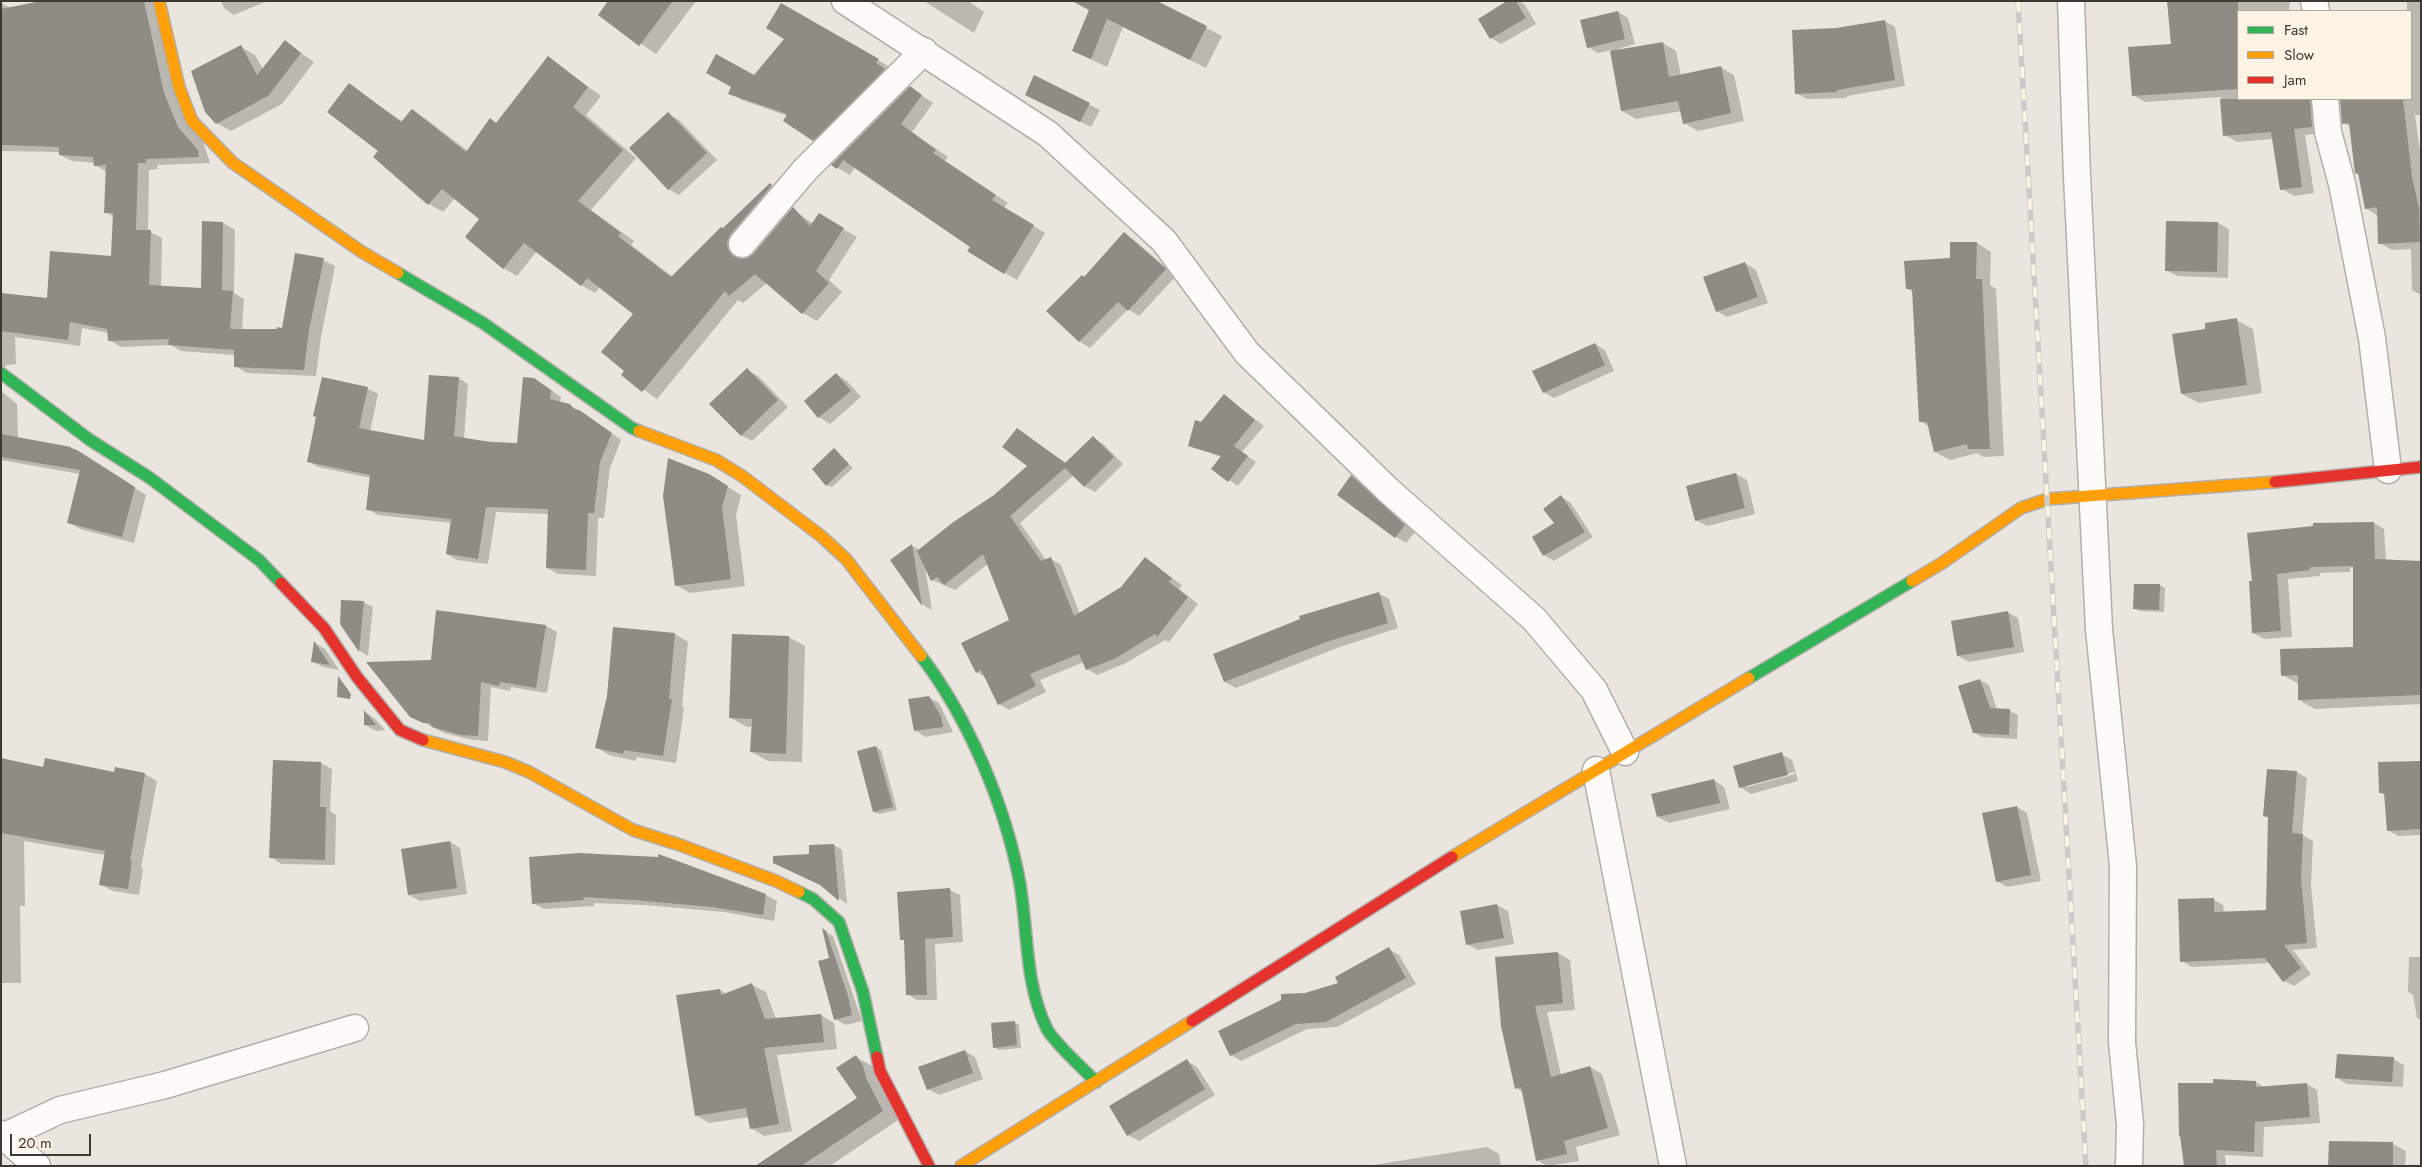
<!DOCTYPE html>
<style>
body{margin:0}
#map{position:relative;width:2422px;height:1167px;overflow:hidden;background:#eae5de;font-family:Jost,sans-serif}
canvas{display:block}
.frame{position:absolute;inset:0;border:2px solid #3d3933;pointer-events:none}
.legend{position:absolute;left:2237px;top:10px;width:175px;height:90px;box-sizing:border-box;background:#fdf3e5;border:1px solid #b0a99e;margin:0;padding:6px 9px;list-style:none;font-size:15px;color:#3d3933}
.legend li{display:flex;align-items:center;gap:10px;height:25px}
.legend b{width:25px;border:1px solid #b0a99e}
.scale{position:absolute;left:10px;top:1134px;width:81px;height:22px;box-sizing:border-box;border:2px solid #3d3933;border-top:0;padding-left:6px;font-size:15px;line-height:18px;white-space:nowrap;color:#3d3933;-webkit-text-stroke:4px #fdf3e5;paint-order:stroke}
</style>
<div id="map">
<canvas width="2422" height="1167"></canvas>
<div class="frame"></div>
<ul class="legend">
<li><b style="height:6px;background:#30b455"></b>Fast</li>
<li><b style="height:6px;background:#ff9f0a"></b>Slow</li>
<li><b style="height:6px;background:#e5322d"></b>Jam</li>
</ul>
<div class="scale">20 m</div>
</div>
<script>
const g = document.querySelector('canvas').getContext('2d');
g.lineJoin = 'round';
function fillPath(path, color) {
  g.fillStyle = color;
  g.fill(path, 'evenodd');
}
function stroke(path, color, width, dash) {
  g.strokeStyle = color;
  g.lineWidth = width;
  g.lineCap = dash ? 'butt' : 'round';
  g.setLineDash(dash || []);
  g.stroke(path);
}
const shadow = new Path2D(`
 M48,1H157L210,163L157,165L158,169L149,170L148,231L162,238L161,287L202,290L223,223L235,230L234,293L244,299L242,330L283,329L323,260L335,266L321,337L316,376L247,373L235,366V355L181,351L171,345L121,347L109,340V333L82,328L80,346L15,337L16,364L7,365L1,369V294L48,299L113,257L114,217L105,212L107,172L95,165V163L72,161L60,155V152L1,151V3L11,8Z
 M221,1H267L234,15L224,8Z
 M610,1H696L656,54L599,15Z
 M924,1H968L984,12L974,33Z
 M1072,1H1154L1222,36L1206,68L1123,27L1107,67L1073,51L1091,10Z
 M1510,1H1519L1525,5L1536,24L1501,44L1491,38Z
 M2169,1H2290L2289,11H2238V99H2324V133L2305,135L2314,193L2294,196L2282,189L2273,139L2237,142L2225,135L2221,97L2145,102L2133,95L2173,45Z
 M2407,1H2421V115H2415L2421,159V295L2412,290L2411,249L2392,250L2380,243L2378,216L2366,208L2359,175L2356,173L2351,127L2344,123L2341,99H2411V11H2407Z
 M781,5L890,67L826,147L814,140L788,116L742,100L730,93L755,77L786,38Z
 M1618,12L1628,18L1635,44L1618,49V51L1663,43L1676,51L1681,76L1720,67L1734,75L1744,121L1698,131L1684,123L1682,111L1636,119L1622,111L1611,50L1598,53L1588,47Z
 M1885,21L1895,27L1905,86L1847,96V98L1807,99L1796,93L1836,29Z
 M285,42L314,62L282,104L231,131L217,123L241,47L255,55L263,69Z
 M548,58L601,96L586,115L636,158L591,210L634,241L631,245L673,277L770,185L784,193L741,250L743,260L754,255L793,209L813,224L833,223L857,237L829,280L842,292L817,321L803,313L767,283L743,303L738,300L657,399L623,375L625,371L634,313L600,287L595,293L581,285L537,251L517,276L503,268L481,219L455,198L443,212L429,204L380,150L350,85L403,122L412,111L426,119L468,151L497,124Z
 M1035,77L1100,110L1091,127L1037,100Z
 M910,88L933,103L912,132L948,157L945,161L1008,203L1004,208L1045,233L1017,280L968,251L971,246L855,167L850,175L833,165Z
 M668,114L679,120L717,160L679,195L668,189Z
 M2167,222L2218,223L2229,229L2228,278L2177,276L2166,270Z
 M1124,234L1134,240L1176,276L1139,316L1128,309L1090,348L1079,341L1084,278Z
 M1977,243L1991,252L1990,285L1996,289L2004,456L1983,457L1977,453L1950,460L1935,452L1930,427L1920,421L1913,292L1907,289Z
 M1745,263L1756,270L1768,303L1727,317L1717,311Z
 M2236,320L2253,329L2262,393L2199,403L2182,394L2207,330Z
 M1595,344L1605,350L1614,371L1554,398L1543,392Z
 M747,370L758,376L788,407L752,441L741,435Z
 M837,375L847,381L861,397L830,424L819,417L805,401Z
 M323,378L368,389L378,394L370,432L425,441L458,378L468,384L464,439L518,444L544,385L561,397L560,402L581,411L621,440L610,468L604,518H598L596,576L558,574L547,568L549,514L496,512L488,564L457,560L447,554L452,523L378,515L368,509L371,478L318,467L308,461Z
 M1,391L17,404L18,439L71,448L146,495L134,543L80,529L68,522L80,474L1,460Z
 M1224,396L1264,426L1242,452L1256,462L1238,486L1213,469L1221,457L1189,445L1202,423Z
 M1017,429L1066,463L1093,438L1103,444L1123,464L1095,492L1084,486L1074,475L1020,523L1046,560L1051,559L1061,565L1080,614L1122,588L1145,559L1182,585L1179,589L1198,604L1169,642L1165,640L1126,663L1097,675L1087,669L1084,662L1040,680L1046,692L1009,710L999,704L986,678L977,672L1011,621L989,563L955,590L932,580L925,567L932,610L923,605L891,561L912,546L920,550L995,496L1029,466Z
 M834,450L853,468L832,487L827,485Z
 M1736,474L1747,480L1755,514L1707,526L1696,520Z
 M1351,477L1362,483L1415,532L1406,543L1396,537Z
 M723,484L741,495L736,515L745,586L690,593L676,585Z
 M1561,497L1570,502L1593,537L1554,561L1544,555L1556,524Z
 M2374,523L2384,529L2386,561L2350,568V572L2320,573V576L2288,579L2292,637L2264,639L2253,633V582Z
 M2421,575V704L2315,709L2299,700V684L2282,675L2354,649Z
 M2160,585L2165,588L2164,612L2139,611L2134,608Z
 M1378,593L1389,599L1398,628L1337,648L1236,688L1225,682L1214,655Z
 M363,602L373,607L368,656L360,651L341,624Z
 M437,611L546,626L557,632L547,693L511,687L510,691L491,687L488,741L473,740L444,733L411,716L432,662Z
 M2007,612L2018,618L2024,652L1969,662L1958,656Z
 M614,628L675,634L688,642L682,706L684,708L676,763L637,757L636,761L609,755L596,747L608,694Z
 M733,635L789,637L805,646L802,762L768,761L752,752L753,727H747L731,718Z
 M315,643L325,649L339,670L323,667L312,661Z
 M1980,680L1989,685L1997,710L2010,711L2018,715L2017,739L1982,737L1974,732Z
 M928,697L939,703L953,732L925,737L915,730Z
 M365,712L374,718L385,730L376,731L365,725Z
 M876,747L881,750L897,810L879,814L874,812Z
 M1781,754L1792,760L1798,781L1751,794L1740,787ZM1794,772L1795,774L1747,787V785Z
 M1,759L44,768L145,774L157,781L141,868L143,869L139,895L113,891L101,885L105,855L24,841L25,906H20L21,983H1Z
 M2421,762V835L2398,836L2388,830L2385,795L2380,793Z
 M321,763L332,769L330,811L336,815L335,865L281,864L271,857Z
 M2297,772L2307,778L2302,835L2313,841L2311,885L2317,948L2293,950L2311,974L2294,986L2284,981L2270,963L2192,967L2182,961L2213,899L2223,905L2224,913L2267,912L2269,818L2264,816Z
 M1714,780L1724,787L1730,809L1669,823L1658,817Z
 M2017,807L2027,813L2041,881L2007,887L1997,881Z
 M450,842L460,848L467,894L420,901L409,895Z
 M834,845L842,850L847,904L823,886L811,855Z
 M530,858L766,895L777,901L774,921L724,912L645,905L594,903V906L544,909L533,903Z
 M950,890L960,895L963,942L935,944L937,1000H917L907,994L905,941L901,939Z
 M1497,905L1508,911L1514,944L1478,950L1467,944Z
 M824,931L833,936L862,1021L846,1025L835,1019L830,959Z
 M1389,949L1399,955L1416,984L1337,1027L1307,1029L1241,1061L1231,1055L1305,994L1340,983Z
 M1558,953L1570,960L1575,1010L1547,1012L1561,1075L1590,1067L1602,1074L1620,1135L1576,1147L1579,1161L1547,1166L1537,1160L1523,1092L1516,1088L1502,1026Z
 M2409,957H2421V1020L2417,1018L2413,995L2408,992Z
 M752,985L766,992L776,1019L821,1015L834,1023L837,1049L777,1055L792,1131L764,1136L751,1128L749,1117L709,1123L696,1115L720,990L727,994Z
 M1014,1022L1019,1025L1021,1048L999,1050L994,1047Z
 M965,1051L975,1057L983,1079L939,1095L928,1089Z
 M856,1057L872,1066L898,1120L830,1166H758L859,1098Z
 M2393,1059L2404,1065L2403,1087L2347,1084L2337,1078Z
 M1187,1061L1197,1067L1215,1095L1139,1141L1128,1135Z
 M2256,1082L2265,1088L2307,1084L2317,1090L2320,1123L2264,1127L2263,1157L2225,1155L2226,1166H2185Z
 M2393,1144L2406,1151L2405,1166H2330Z
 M1487,1147L1499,1154L1501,1166H1367Z`);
const building = new Path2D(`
 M41,1H144L164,93L178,127L198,150L199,157L146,159V163H138L136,230H151L149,285L201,288L202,221L223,222L222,290L233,291L230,329H277V327L282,328L295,253L324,258L309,330L304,370L234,367V350L168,345L169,339L108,341L107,329L70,322L68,340L1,331V293L47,298L50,251L111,256L113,213H104L106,165L94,166L93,157L59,155V147L1,145V9Z
 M608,1H673L639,46L598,15Z
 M1072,1H1157L1207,26L1190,60L1107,19L1091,59L1072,51L1089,10Z
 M1507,1H1516L1526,18L1490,39L1478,19Z
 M2167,1H2238V89L2132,96L2128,47L2171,44Z
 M781,3L879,59L876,63L885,69L813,141L783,121L787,114L728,94L731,87L706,73L716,54L754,75L784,39L766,28Z
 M1618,11L1625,39L1587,48L1580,20Z
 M1885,20L1895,80L1837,90V92L1795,94L1792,30L1836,28Z
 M285,40L301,53L268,96L216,124L205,112L191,71L241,45L257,75Z
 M1663,42L1669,77L1721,66L1731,113L1683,124L1678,101L1621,111L1610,51Z
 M548,56L588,87L573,107L623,150L578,201L621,233L618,236L671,277L721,227L723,228L770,183L772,185L730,235L727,242L728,249L733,256L740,259L747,258L753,254L793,207L810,226L819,213L844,228L816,271L829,283L802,314L755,274L729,296L725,291L642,392L621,375L624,371L601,352L633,314L587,278L581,286L524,243L503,269L465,237L479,219L442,189L428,205L373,157L378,151L327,112L349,83L401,122L412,109L466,152L490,118L496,123Z
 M1034,75L1090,103L1080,122L1025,95Z
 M910,86L922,95L901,124L936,150L933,153L996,195L992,200L1034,225L1004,274L967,251L970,247L843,160L837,169L831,165Z
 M2220,99H2310L2312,127L2294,129L2302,187L2280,190L2271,132L2223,136Z
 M2340,99H2403L2412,177L2419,208L2420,242L2378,244L2377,207L2365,209L2358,173L2355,174L2349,123L2342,124Z
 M668,112L707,153L668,190L629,148Z
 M2166,221L2218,222L2217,272L2165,271Z
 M1124,232L1166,269L1128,311L1118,302L1079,342L1046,311L1082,275L1084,277Z
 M1950,242H1977L1976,279H1982L1990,449H1968L1967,444L1934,452L1927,422H1919L1912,289H1906L1904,261L1950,258Z
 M1745,262L1758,297L1716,312L1703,277Z
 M2237,318L2247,385L2181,394L2172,334L2205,329V323Z
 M1595,343L1605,365L1543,393L1532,371Z
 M747,368L778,400L741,436L709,404Z
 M836,373L851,391L818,418L804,401Z
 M429,375L459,377L454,436L489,442L517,443L523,377L534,378L551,390L550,399L570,404L574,409L579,410L612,433L600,462L594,513H588L586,570L546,568L548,509L486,507L478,559L446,554L451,519L366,510L370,475L307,462L316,417L313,416L322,377L368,387L359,428L424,440Z
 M1224,394L1255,420L1234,446L1248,456L1228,482L1211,469L1221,456L1188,446L1195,420L1201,422Z
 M1017,428L1065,463L1093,436L1114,457L1084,487L1065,468L1010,516L1041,561L1051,557L1074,616L1121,587L1145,557L1172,578L1169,582L1188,597L1157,637L1155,634L1116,658L1086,670L1079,654L1030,674L1036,686L998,705L981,670L976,673L961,643L1009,620L983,554L944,585L937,577L931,581L917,551L952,523L994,495L1027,466L1002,447Z
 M1,434L71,447V448L77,450L135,487L122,537L67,523L80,470L1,457Z
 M834,448L849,464L826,486L812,469Z
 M668,458L709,474L728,486L722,507L731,579L675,586L663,496Z
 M1736,473L1745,508L1695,521L1686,486Z
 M1351,475L1405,525L1395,538L1337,495Z
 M1561,495L1585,532L1543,556L1532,537L1554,523L1543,509Z
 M2374,522L2375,559L2421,561V695L2298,700V675L2281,676L2280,649L2353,647V566L2310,567V570L2277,574L2281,631L2252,633L2249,581H2252L2247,533L2313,526V523Z
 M912,544L922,606L890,560Z
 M2134,584H2160L2159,610L2133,609Z
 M1379,592L1388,623L1326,642L1224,682L1213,654L1300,619L1299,616Z
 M341,600L364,601L359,652L340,624Z
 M436,610L546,625L536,688L500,682L499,686L481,682L478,736L461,735L432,727L430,723H423L410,717L366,662L431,660Z
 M2008,611L2014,647L1957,656L1951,621Z
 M613,627L675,633L669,699H672L663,756L624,750L623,754L595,748L607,696Z
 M732,634L789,636L786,754L750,752L752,719L729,718Z
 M314,641L330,665L311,662Z
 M338,676L351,694L350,699L337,697Z
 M1980,679L1990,708L2010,709L2009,735L1973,733L1958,686Z
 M929,696L941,716L943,727L914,731L908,699Z
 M364,710L376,725H364Z
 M876,746L893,807L873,812L857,751Z
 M1782,752L1788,775L1739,788L1733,766Z
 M1,758L43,767L45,758L114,772L115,767L145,773L130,861H132L128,889L99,885L105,851L1,833Z
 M273,760L321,762L320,807H326L325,860L269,858Z
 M2421,761V829L2387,831L2384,793H2379L2378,762Z
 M2267,769L2297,771L2292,833L2303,834L2301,879L2307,943L2284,945L2301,968L2283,982L2265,958L2180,962L2178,899L2214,898V912L2266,910L2268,817L2263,816Z
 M1714,779L1720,803L1657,817L1651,794Z
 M2017,806L2031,875L1996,882L1982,813Z
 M450,841L457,888L408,895L401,849Z
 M834,844L839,901L820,885L773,863V856L809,854V845Z
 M579,853L658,857V854L675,860L766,894L763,915L712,907L634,900L583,897L584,900L532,904L529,857Z
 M950,888L953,937L925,939L927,995H906L904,940H900L897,892Z
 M1497,904L1504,938L1466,945L1460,911Z
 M822,928L826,931L848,996L852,1015L834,1020L818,961L829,958Z
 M1389,947L1406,978L1326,1022L1296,1024L1230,1056L1218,1031L1281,1000V994L1305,993L1338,983L1335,977Z
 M1558,952L1563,1003L1535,1006L1551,1077L1590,1066L1608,1128L1564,1141L1567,1154L1536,1161L1521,1087L1515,1089L1501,1026L1495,957Z
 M752,983L765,1019L821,1014L824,1042L764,1048L779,1124L750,1129L746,1108L695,1116L676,995L720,989L721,995Z
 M1015,1021L1017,1045L993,1048L991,1023Z
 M965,1050L973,1073L927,1090L918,1067Z
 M2337,1054L2394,1057L2392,1082L2335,1078Z
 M856,1055L863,1066L866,1078L883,1111L801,1166H755L857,1098L836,1068Z
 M1187,1059L1205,1089L1127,1136L1109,1106Z
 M2213,1079L2256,1081V1087L2307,1083L2310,1117L2255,1122L2254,1152L2216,1150L2217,1166H2184L2180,1136H2179L2178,1083H2213Z
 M2329,1141L2393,1142V1166H2328Z`);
const street = new Path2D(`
 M845,1L1048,134L1164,241L1247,353L1388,490L1534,619L1594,690L1625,752
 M2071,1L2077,176L2099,629L2123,866L2122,1042L2130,1124L2129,1166
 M2314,1L2316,11
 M2325,99L2328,132L2342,184L2372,338L2388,470
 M742,244L805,170L924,51
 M1596,770L1673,1166
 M1,1134L37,1166
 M5,1136L60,1110L165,1085L355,1028`);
const fast = new Path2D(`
 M398,273L483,323L632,428L639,431
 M1,373L90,440L150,478L259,560L281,583
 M921,656C969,719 1006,807 1020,884C1028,932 1025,985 1047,1029C1055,1044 1084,1069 1096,1082
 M1749,678L1912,581
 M799,892L813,899L839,922L863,992L877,1057`);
const slow = new Path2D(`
 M159,1L179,87L192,121L233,163L362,252L398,273
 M639,431L716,460L742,476L821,536L846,559L921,656
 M1912,581L1942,563L2021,508L2048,499L2275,482
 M423,740L505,762L529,772L633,830L680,845L776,881L799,892
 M1452,857L1749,678
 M961,1166L1192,1021`);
const jam = new Path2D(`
 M2275,482L2421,467
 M281,583L324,628L357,677L400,730L423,740
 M1192,1021L1452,857
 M877,1057L880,1071L929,1166`);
const rail = new Path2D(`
 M2018,1L2086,1166`);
fillPath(shadow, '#0003');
fillPath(building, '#8f8b85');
stroke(street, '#b2aea9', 29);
stroke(fast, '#b2aea9', 14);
stroke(slow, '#b2aea9', 14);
stroke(jam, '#b2aea9', 14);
stroke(street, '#fcfbfa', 26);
stroke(fast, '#30b455', 11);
stroke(slow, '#ff9f0a', 11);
stroke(jam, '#e5322d', 11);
stroke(rail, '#cbcac8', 5.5);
stroke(rail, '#fdf3e5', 4, [11]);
</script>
